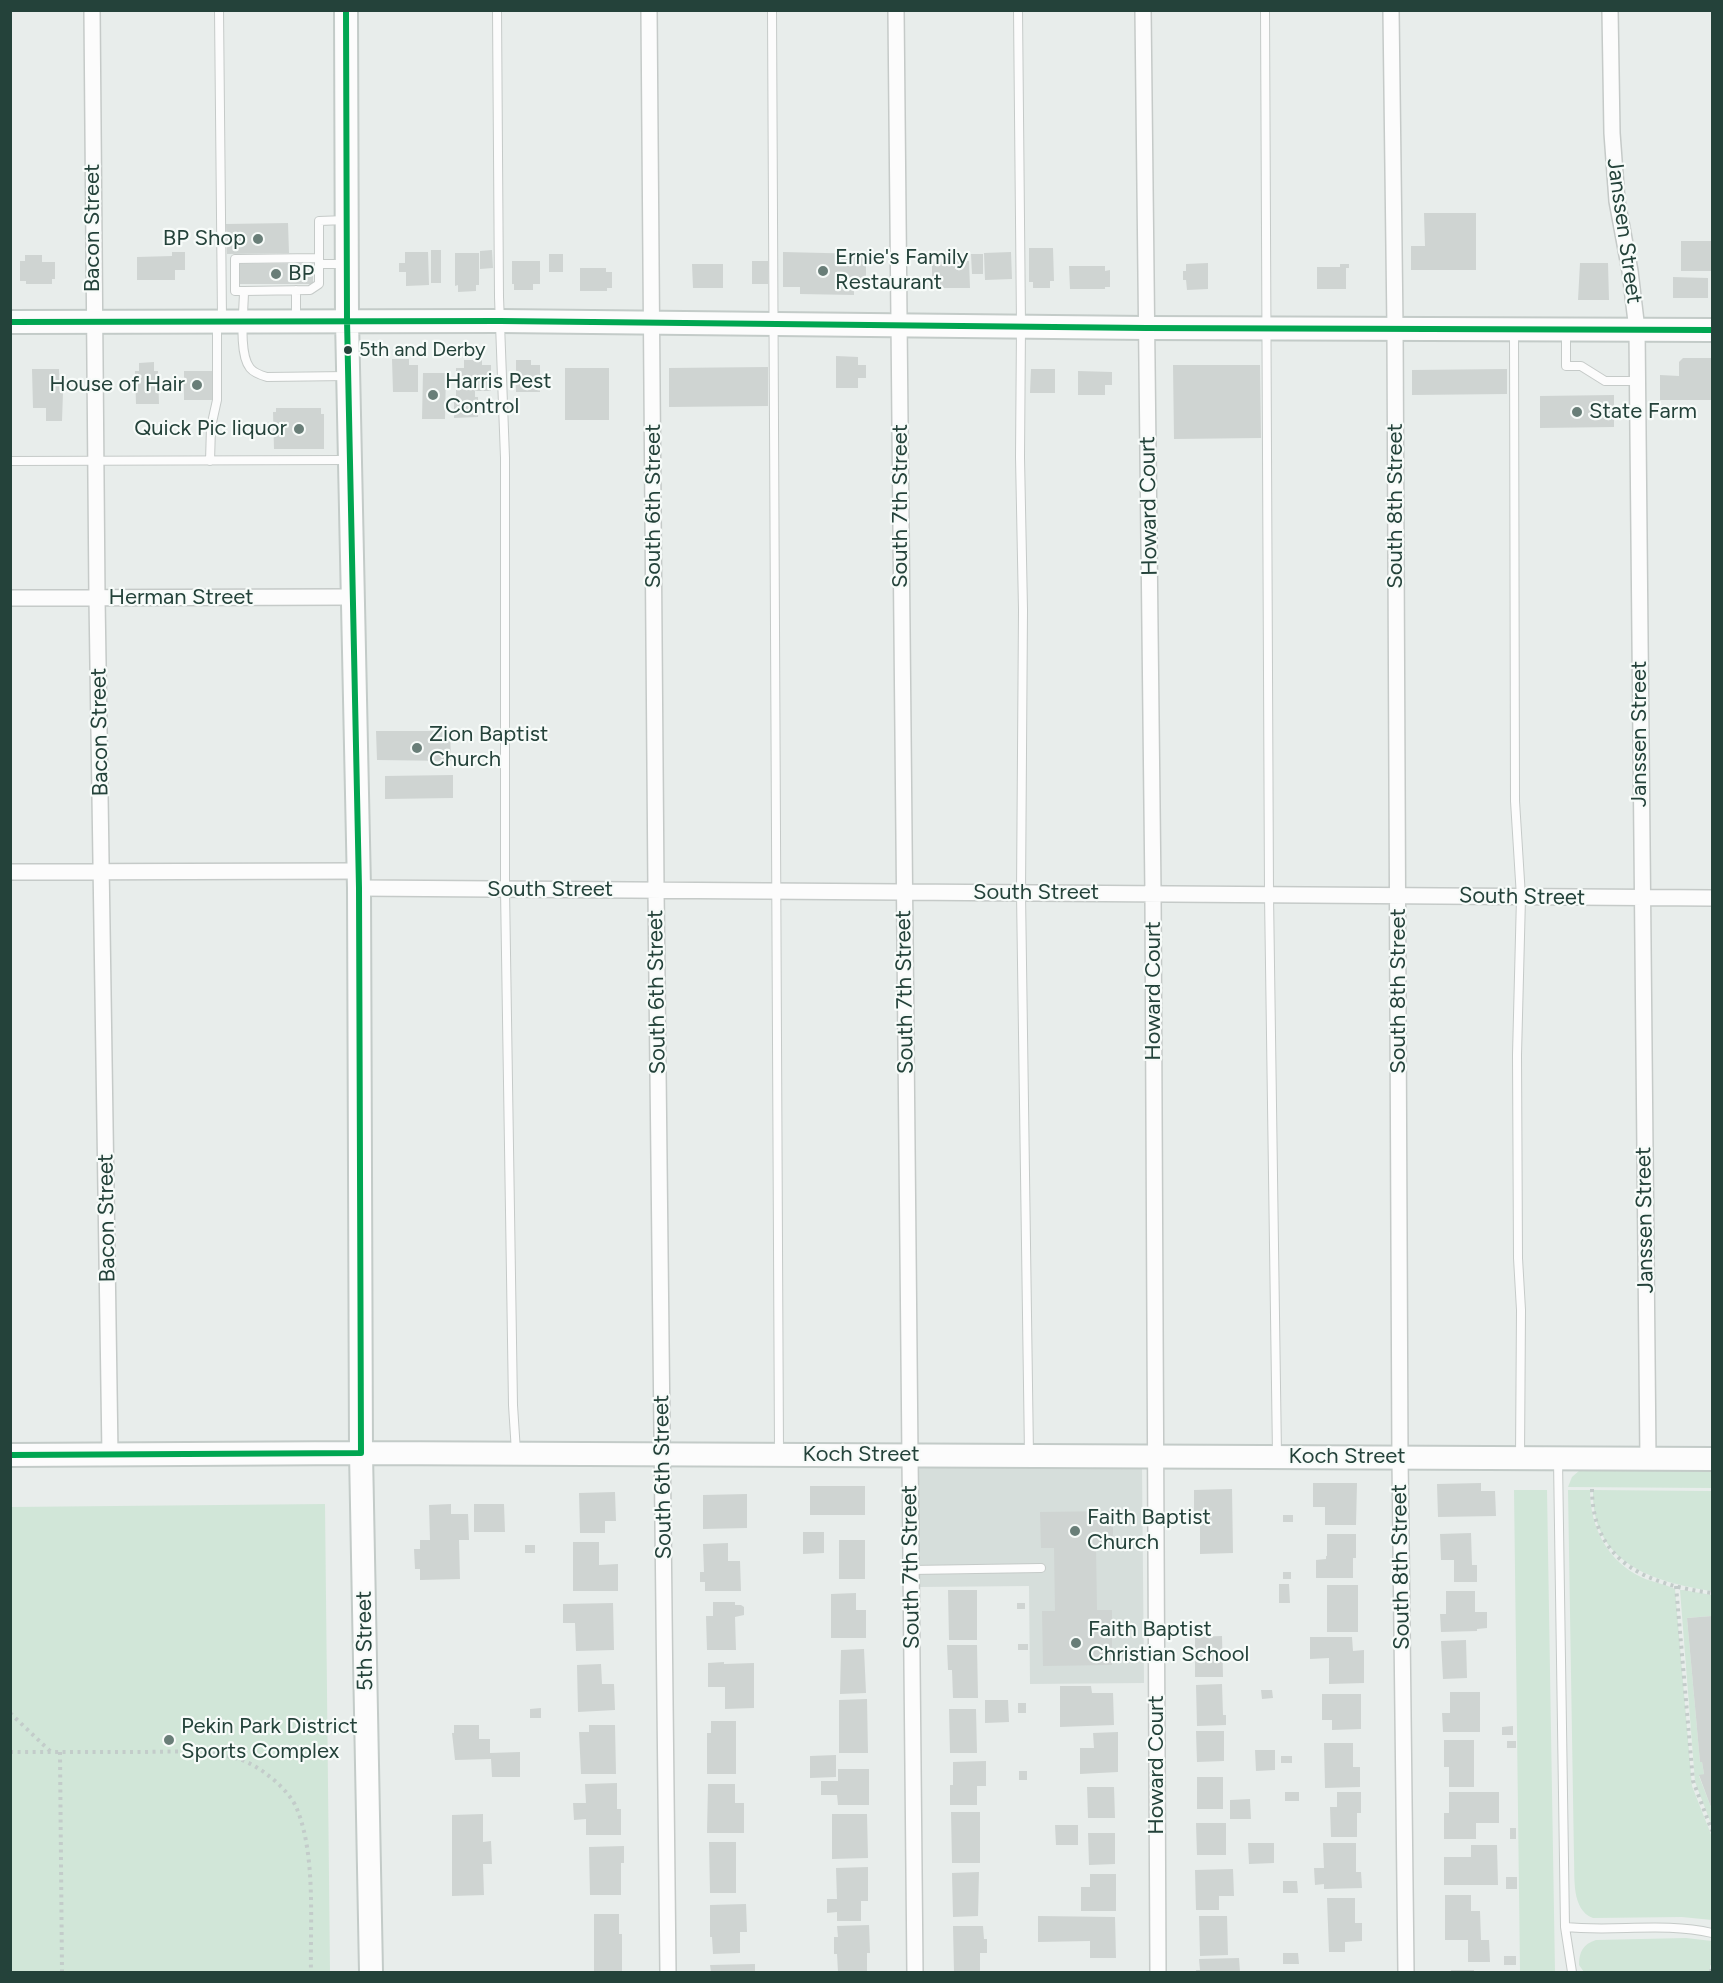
<!DOCTYPE html>
<style>
body{margin:0}
#map{position:relative;width:1723px;height:1983px;overflow:hidden;background:#e8edeb;font-family:Figtree,sans-serif}
canvas{display:block}
.frame{position:absolute;inset:0;border:12px solid #24423a;pointer-events:none}
</style>
<div id="map">
<canvas width="1723" height="1983"></canvas>
<div class="frame"></div>
</div>
<script>
const g = document.querySelector('canvas').getContext('2d');
g.lineJoin = 'round';
function fillPath(path, color) {
  g.fillStyle = color;
  g.fill(path, 'evenodd');
}
function stroke(path, color, width, dash) {
  g.strokeStyle = color;
  g.lineWidth = width;
  g.lineCap = dash ? 'butt' : 'round';
  g.setLineDash(dash || []);
  g.stroke(path);
}
function drawText(font, color, halo, rows, align = 'center') {
  g.font = font + ' Figtree,sans-serif';
  g.lineWidth = 4.5;
  g.setLineDash([]);
  g.textBaseline = 'middle';
  g.strokeStyle = halo;
  g.fillStyle = color;
  for (const [text, x, y, turn = 0] of rows) {
    g.save();
    g.translate(x, y);
    g.rotate((+turn || 0) * Math.PI / 180);
    g.textAlign = isNaN(turn) ? turn : align;
    if (halo) g.strokeText(text, 0, 0);
    g.fillText(text, 0, 0);
    g.restore();
  }
}
const built = new Path2D(`
 M1142,1466L1144,1683L1030,1684L1029,1586L920,1587L918,1468Z`);
const green = new Path2D(`
 M1580,1470L1712,1471V1488L1568,1487L1572,1477Z
 M1514,1490H1547L1555,1972H1520Z
 M1568,1490H1590C1590,1528 1608,1562 1643,1578C1653,1582 1665,1584 1675,1589L1692,1786L1712,1837V1920L1682,1917L1593,1918C1571,1910 1575,1877 1574,1858Z
 M1593,1490L1712,1491V1591C1653,1582 1591,1563 1593,1490Z
 M325,1504L330,1972H11V1507Z
 M1680,1590H1683L1712,1595V1616L1687,1618L1700,1762H1702L1704,1774L1699,1776L1712,1810V1826L1695,1782Z
 M1686,1938L1712,1941V1958L1709,1972H1584L1579,1965C1579,1952 1583,1944 1596,1940Z`);
const building = new Path2D(`
 M1424,213H1476V270H1411V246H1425Z
 M288,223L289,253L227,254L226,224Z
 M1681,241H1712V271H1681Z
 M1029,248H1053L1054,281H1050V288H1033V282H1029Z
 M431,250H441V283H431Z
 M492,250L493,268L480,269V251Z
 M172,252H185V270H175V280H137V257L172,256Z
 M405,252H428L429,285L406,286V272H399V263H405Z
 M783,252L866,254V284L860,289H854V295L800,294V287H783Z
 M1011,252L1012,279L985,280L984,253Z
 M455,253H479V285H476V291L458,292V285L455,286Z
 M549,254H563V272H549Z
 M971,254H983V274H972Z
 M25,255H42V262H55V279H52V284H26V281H20V261H25Z
 M512,261H540V284H533V290H514V284H512Z
 M752,261H768V284H752Z
 M969,261L970,288H932V262Z
 M313,263V284H239V264Z
 M1208,263V289L1187,290L1186,280H1183V271H1186V264Z
 M1580,263H1608L1609,300H1578Z
 M692,264H723V288H693Z
 M1340,264H1349V268H1346V289H1317V267H1340Z
 M1069,266H1105V271L1110,270V287H1105V289H1070Z
 M580,268H606V272H612V288H607V291H580Z
 M1673,277L1708,278V298H1673Z
 M836,356L858,357V365H866V378H858V388H836Z
 M1683,358H1712V400H1660V375L1679,376V362Z
 M392,359H409V365H418V392H393Z
 M464,360H482V365H491V391H475V397H478V417L454,418V397H456V368H464Z
 M516,360H531V365H540V392H516Z
 M154,362V371H158L159,404H136L135,371H139V363Z
 M1173,365H1260L1261,438L1174,439Z
 M768,367V406L669,407V368Z
 M565,368H609V420H565Z
 M32,369H59L60,393L63,392L62,421H46V408H33Z
 M1031,369H1055V393H1030Z
 M1507,369V394L1412,395V370Z
 M184,371H212V400H184Z
 M1078,371L1112,372V385H1105V395H1078Z
 M423,373H446L445,419H422Z
 M1614,395V427L1540,428V396Z
 M276,408H321V414H324V449H274L273,412H276Z
 M376,731H450L451,761L377,760Z
 M453,775V798L385,799V776Z
 M1313,1483H1357L1356,1525H1325V1507H1313Z
 M1481,1483V1491H1495L1496,1516L1438,1517L1437,1484Z
 M810,1486H865V1515H810Z
 M1232,1489L1233,1553L1200,1554V1513H1194V1490Z
 M615,1492L616,1521H605V1533H580L579,1493Z
 M747,1494V1528L703,1529V1495Z
 M451,1504V1514H468L469,1540H459L460,1579L420,1580V1569H415L414,1549H420V1540H430L429,1505Z
 M474,1504H504L505,1532H474Z
 M1113,1511V1546H1096L1097,1610H1112V1665L1043,1666L1042,1611H1055L1054,1548H1041L1040,1512Z
 M1283,1515H1293V1522H1283Z
 M803,1532H824V1553L803,1554Z
 M1471,1533L1472,1565H1477V1582H1454V1560H1441L1440,1534Z
 M1327,1534H1356V1558H1353V1578H1316V1560L1326,1559V1556H1327Z
 M839,1540H865V1579H839Z
 M573,1542H599V1565L618,1564V1591H573Z
 M728,1543V1561H740L741,1591H705V1582H700V1572H704L703,1544Z
 M525,1545H535V1553H525Z
 M1283,1572H1291V1579H1283Z
 M1279,1584H1289L1290,1603H1279Z
 M1327,1585H1358V1632H1327Z
 M948,1590H977V1640H949Z
 M1446,1591H1475V1612H1487V1628L1477,1629V1631L1441,1632L1440,1614H1446Z
 M856,1593V1610H866V1638H831V1594Z
 M713,1602H735V1605H741L744,1607V1615L735,1617L736,1650H707L706,1616H713Z
 M613,1603L614,1650L576,1651L575,1623H563V1604Z
 M1017,1603H1025V1609H1017Z
 M1712,1616V1810L1699,1775L1704,1774L1702,1762H1700L1687,1618Z
 M1222,1636L1223,1677H1195V1637Z
 M1310,1637H1352L1353,1651L1364,1650V1683L1329,1684V1658L1310,1659Z
 M1466,1640L1467,1678L1443,1679L1441,1641Z
 M1018,1644H1028V1650H1018Z
 M947,1645H977L978,1698H953L952,1670H948Z
 M864,1649L866,1693L840,1694L841,1650Z
 M724,1662V1664L754,1663V1708L725,1709V1687H708V1663Z
 M601,1664L602,1684H614L615,1710L578,1712L577,1665Z
 M1222,1684L1223,1715H1226V1725L1197,1726L1196,1685Z
 M1060,1686H1091L1092,1693H1113L1114,1725L1060,1727Z
 M1261,1690H1272L1273,1698L1262,1699Z
 M1450,1692H1480V1732H1443L1442,1713H1450Z
 M1322,1694H1361V1729L1332,1730V1720H1322Z
 M867,1699L868,1753H839V1700Z
 M985,1700H1008L1009,1722L985,1723Z
 M1018,1703H1026V1713H1018Z
 M541,1708V1718H530V1709Z
 M949,1709H976L977,1753H950Z
 M711,1721H736V1774H707V1733H711Z
 M454,1725H479V1739H490V1753L520,1752V1777H492L491,1759L455,1760L452,1733H454Z
 M589,1725H615L616,1774H581L579,1732H589Z
 M1513,1726V1735H1502V1727Z
 M1196,1731H1224V1761L1197,1762Z
 M1118,1732V1772L1080,1774V1748H1094L1093,1733Z
 M1444,1740H1474V1787H1449V1767H1444Z
 M1507,1741H1516V1748H1507Z
 M1324,1743H1353V1767H1360V1787L1325,1788Z
 M1255,1750H1275V1770L1256,1771Z
 M836,1755V1777L810,1778V1756Z
 M1281,1756H1292V1763H1281Z
 M986,1761V1786H977V1805H950V1785H953V1762Z
 M838,1769H869V1805H838L837,1795H821V1781H838Z
 M1019,1771H1027V1780H1019Z
 M1197,1777H1223V1809H1197Z
 M617,1783V1809H621V1835H586V1819L574,1820L573,1803H586L585,1784Z
 M708,1784H735V1803H744V1833H707Z
 M1087,1787H1114L1115,1818H1088Z
 M1285,1792H1299V1801H1285Z
 M1337,1792H1361V1813H1357V1837H1331L1330,1807H1337Z
 M1449,1792H1499V1823H1476V1839H1444V1813H1449Z
 M1250,1799L1251,1819H1230V1800Z
 M951,1812H980V1863H952Z
 M483,1814V1842L491,1841L492,1864H483L484,1895L452,1896V1815Z
 M832,1814H867L868,1858L832,1859Z
 M1196,1823H1226V1855H1197Z
 M1055,1825H1078V1845H1056Z
 M1510,1828H1516V1839H1510Z
 M1088,1833H1115V1864L1089,1865Z
 M709,1842H736V1893H710Z
 M1248,1843H1274V1863L1249,1864Z
 M1323,1843H1356V1872H1361L1362,1888L1324,1889V1884L1315,1885L1314,1868H1324Z
 M1471,1845H1497L1498,1885H1444V1857H1471Z
 M624,1846V1863H621V1895H590L589,1847Z
 M868,1867V1901H861V1921H837V1912L827,1913V1899H837L836,1868Z
 M1233,1869L1234,1896H1219V1910H1196L1195,1870Z
 M979,1872L978,1916L953,1917L952,1873Z
 M1090,1874H1116V1911H1081V1887H1090Z
 M1506,1877H1517V1889H1506Z
 M1283,1881H1297L1298,1893H1283Z
 M1445,1895H1471V1911H1480L1481,1940H1489L1490,1962H1468V1940H1445Z
 M1327,1898H1355V1923H1362V1941L1345,1942V1952H1329Z
 M746,1904L747,1932H740V1953L713,1954L712,1937H710V1905Z
 M594,1914H619V1934H622V1972H594Z
 M1038,1916L1115,1917L1116,1958H1090V1941L1038,1942Z
 M1199,1916H1227L1228,1955L1200,1956Z
 M869,1925L870,1953H867V1972H838L837,1954H834V1937H838L837,1926Z
 M953,1926H983L984,1939H987V1953H980V1972H954Z
 M1283,1953H1298L1299,1964H1283Z
 M1504,1956H1516V1965H1504Z
 M1239,1958L1240,1972H1196V1970H1200L1199,1959Z
 M755,1964V1972H711L710,1965Z
 M1451,1970H1474V1972H1451Z`);
const path = new Path2D(`
 M1592,1489C1592,1563 1649,1585 1712,1593
 M1676,1586L1693,1781L1712,1831
 M10,1713L51,1752
 M10,1752C52,1752 93,1752 134,1752C170,1752 205,1749 239,1759C259,1765 289,1789 297,1809C316,1856 310,1922 311,1972
 M60,1752L62,1972
 M1711,1972L1712,1964`);
const lane = new Path2D(`
 M219,10L222,319
 M497,10L499,297L505,458V889L513,1405L516,1452
 M772,10L779,1452
 M1018,10L1021,326L1020,457L1023,610L1021,893L1029,1455
 M1265,10L1269,895L1277,1455
 M346,220L319,221V284L310,290L244,291C244,309 238,353 250,368C254,373 260,375 267,377L347,376
 M319,264H345
 M296,290V319
 M244,291H235V259L319,258
 M1566,331V366H1581L1605,381H1637
 M1514,332L1515,801L1521,897L1517,1055L1518,1258L1521,1310L1520,1457
 M10,461L348,460
 M210,461L211,427L217,400V325
 M1558,1460L1565,1927C1614,1932 1664,1922 1712,1933
 M911,1570L1041,1568
 M1565,1927L1572,1972`);
const street = new Path2D(`
 M92,10L97,598L110,1454
 M649,10L656,890L668,1972
 M896,10L915,1972
 M1143,10L1153,894L1158,1972
 M1391,10L1395,328L1400,1458L1406,1972
 M1610,10L1612,133L1617,201L1630,271L1637,330L1648,1459
 M10,598L352,597
 M10,872L359,871
 M359,888L1712,898`);
const secondary = new Path2D(`
 M346,10L347,320L359,888L361,1453L371,1972
 M10,322L500,321L1146,328L1712,330
 M10,1455L361,1453L1712,1459`);
const bus1 = new Path2D(`
 M10,322L500,321L1146,328L1712,330
 M10,1455L361,1453L359,888L347,320L346,10`);
const markers = [
 [258,239,6,"#697e78"],
 [823,271,6,"#697e78"],
 [276,274,6,"#697e78"],
 [348,350,5,"#24423a"],
 [197,385,6,"#697e78"],
 [433,395,6,"#697e78"],
 [1577,412,6,"#697e78"],
 [299,429,6,"#697e78"],
 [417,748,6,"#697e78"],
 [1075,1531,6,"#697e78"],
 [1076,1643,6,"#697e78"],
 [169,1740,6,"#697e78"]
];
const busNames = [
 ["5th and Derby",359,350]
];
const streetNames = [
 ["Bacon Street",93,228,-90],
 ["Janssen Street",1624,231,82],
 ["South 6th Street",654,506,-90],
 ["South 7th Street",901,506,-90],
 ["Howard Court",1149,506,-91],
 ["South 8th Street",1396,506,-90],
 ["Herman Street",181,598],
 ["Bacon Street",100,732,-91],
 ["Janssen Street",1640,734,-90],
 ["South Street",550,890],
 ["South Street",1036,893],
 ["South Street",1522,897,1],
 ["Howard Court",1154,991,-90],
 ["South 8th Street",1399,991,-90],
 ["South 6th Street",657,992,-91],
 ["South 7th Street",905,992,-91],
 ["Bacon Street",107,1218,-91],
 ["Janssen Street",1645,1220,-91],
 ["Koch Street",861,1455],
 ["Koch Street",1347,1457],
 ["South 6th Street",663,1477,-91],
 ["South 7th Street",911,1567,-91],
 ["South 8th Street",1401,1567,-91],
 ["5th Street",365,1641,-91],
 ["Howard Court",1157,1765,-90]
];
const poiNames = [
 ["BP Shop",246,239,"right"],
 ["Ernie's Family",835,258],
 ["Restaurant",835,283],
 ["BP",288,274],
 ["Harris Pest",445,382],
 ["Control",445,407],
 ["House of Hair",185,385,"right"],
 ["State Farm",1589,412],
 ["Quick Pic liquor",287,429,"right"],
 ["Zion Baptist",429,735],
 ["Church",429,760],
 ["Faith Baptist",1087,1518],
 ["Church",1087,1543],
 ["Faith Baptist",1088,1630],
 ["Christian School",1088,1655],
 ["Pekin Park District",181,1727],
 ["Sports Complex",181,1752]
];
fillPath(built, '#d6dedb');
fillPath(green, '#d1e6d8');
fillPath(building, '#cfd4d2');
stroke(lane, '#c5cac8', 10);
stroke(street, '#c5cac8', 18);
stroke(secondary, '#c3cbc8', 26);
stroke(path, '#c3ccca', 4, [3, 4.5]);
stroke(lane, '#fcfcfc', 8);
stroke(street, '#fcfcfc', 15);
stroke(secondary, '#fcfcfc', 22);
stroke(bus1, '#00a651', 6);
for (const [x, y, r, color] of markers) {
  const dot = new Path2D();
  dot.arc(x, y, r, 0, 2 * Math.PI);
  g.fillStyle = color;
  g.fill(dot);
  stroke(dot, '#f7fbf9', 2);
}
drawText('20px', '#24423a', '#f7fbf9', busNames, 'left');
drawText('22px', '#24423a', '#f7fbf9', streetNames);
drawText('22px', '#24423a', '#f7fbf9', poiNames, 'left');
</script>
